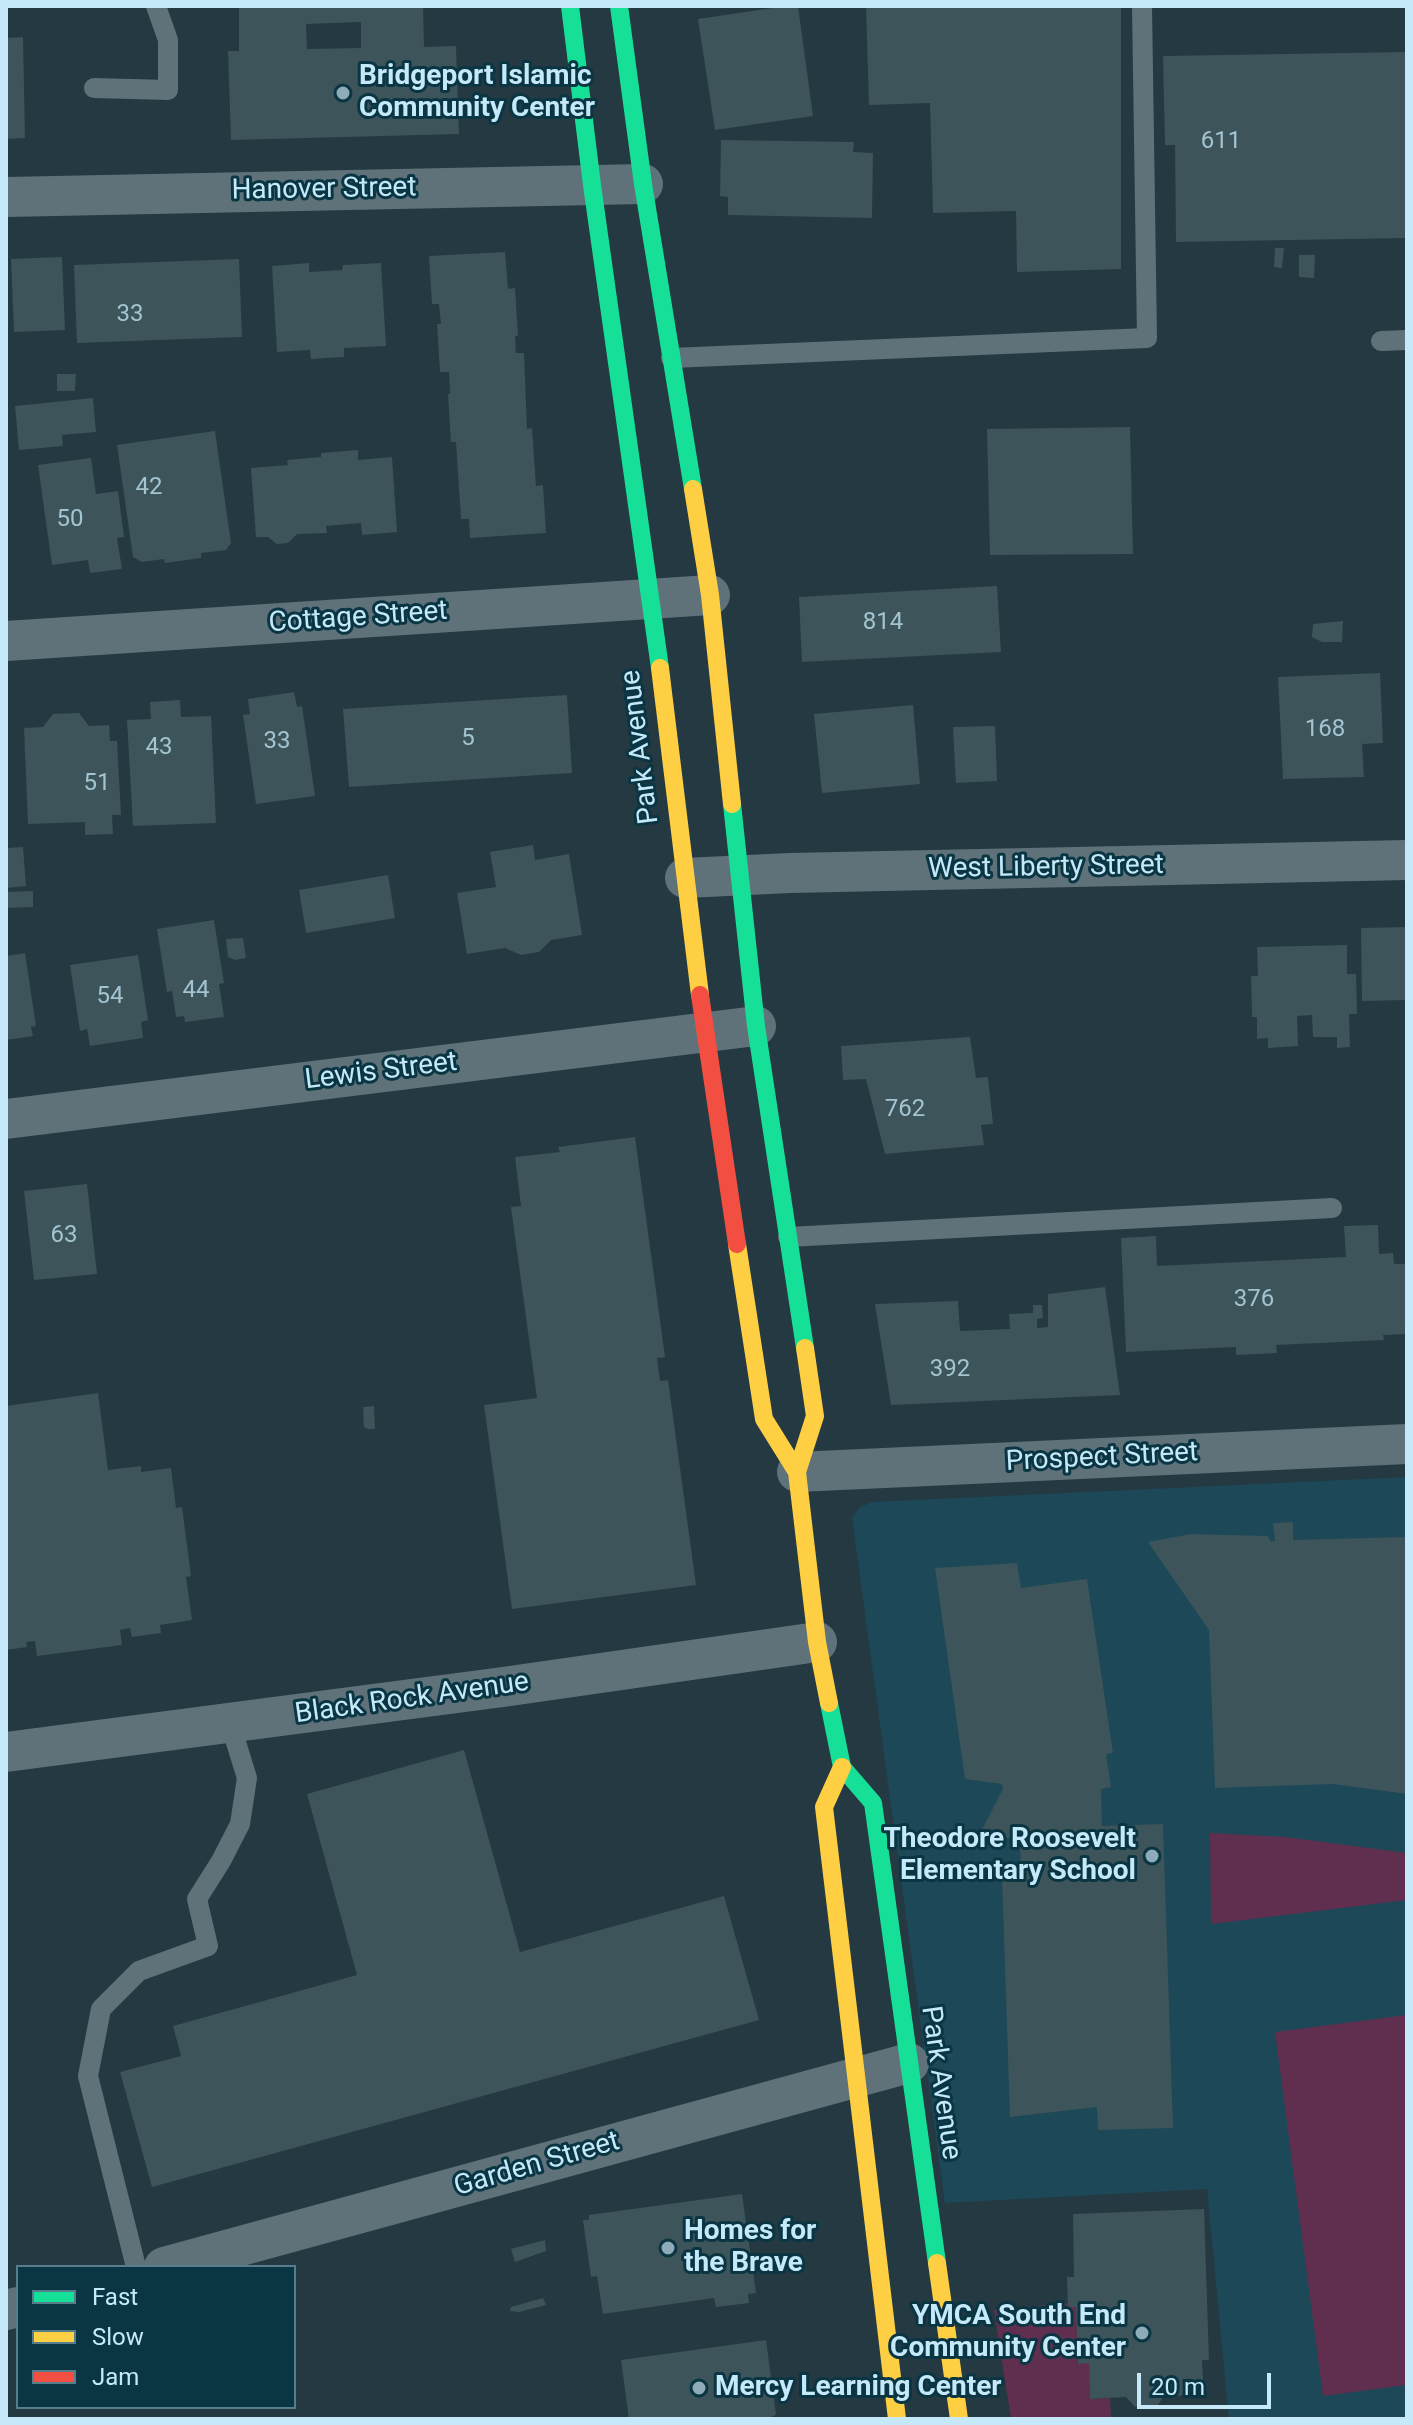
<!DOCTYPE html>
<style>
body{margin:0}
#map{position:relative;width:1413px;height:2425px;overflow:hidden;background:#243941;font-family:Roboto,sans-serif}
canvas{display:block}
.frame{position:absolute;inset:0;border:8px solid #c5e9f9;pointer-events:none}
.legend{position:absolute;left:16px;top:2265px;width:280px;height:144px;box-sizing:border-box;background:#0a3543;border:2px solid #557d8c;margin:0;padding:10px 14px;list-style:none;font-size:24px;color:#c5e9f9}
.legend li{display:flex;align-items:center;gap:16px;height:40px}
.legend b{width:40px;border:2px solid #557d8c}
.scale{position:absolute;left:1137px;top:2373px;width:134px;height:36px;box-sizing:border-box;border:4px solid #c5e9f9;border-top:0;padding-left:10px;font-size:24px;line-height:28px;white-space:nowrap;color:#c5e9f9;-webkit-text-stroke:6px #0a3543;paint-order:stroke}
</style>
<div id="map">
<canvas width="1413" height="2425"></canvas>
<div class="frame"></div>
<ul class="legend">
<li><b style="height:10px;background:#16e098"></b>Fast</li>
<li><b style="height:10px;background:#ffcf43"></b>Slow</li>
<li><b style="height:10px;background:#f24e42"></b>Jam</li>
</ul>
<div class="scale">20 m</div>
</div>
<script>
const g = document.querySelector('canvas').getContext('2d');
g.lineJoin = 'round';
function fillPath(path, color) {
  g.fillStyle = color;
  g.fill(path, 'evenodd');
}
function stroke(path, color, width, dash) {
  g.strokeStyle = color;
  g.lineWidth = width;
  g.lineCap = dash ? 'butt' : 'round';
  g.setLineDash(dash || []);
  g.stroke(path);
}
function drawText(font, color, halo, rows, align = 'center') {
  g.font = font + ' Roboto,sans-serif';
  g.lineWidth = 6;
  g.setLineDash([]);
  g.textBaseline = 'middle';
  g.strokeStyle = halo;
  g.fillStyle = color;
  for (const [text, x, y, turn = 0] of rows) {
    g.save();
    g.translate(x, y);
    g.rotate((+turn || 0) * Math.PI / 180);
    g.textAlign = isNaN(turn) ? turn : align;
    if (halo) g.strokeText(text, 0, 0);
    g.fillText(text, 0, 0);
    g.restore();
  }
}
const built = new Path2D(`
 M1407,1477V2419H1229L1207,2189L945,2203L852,1518L860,1507L872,1502Z`);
const green = new Path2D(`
 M1210,1833L1285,1837L1407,1853V1900L1211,1924Z
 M1407,2015V2385L1323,2396L1275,2032Z
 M1068,2303L1076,2307L1078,2363H1089L1090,2399L1110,2398L1111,2419H1011L994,2310Z`);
const building = new Path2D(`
 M239,6H423L424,47L456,46L459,134L231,140L228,51H239ZM361,22V48L307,49L306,24Z
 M786,6H798L813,116L715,130L698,19Z
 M866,6H1121V269L1017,272L1016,211L933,213L930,103L869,105Z
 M23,37L25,138L6,139V38Z
 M1407,52V238L1176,242L1175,145H1165L1163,56Z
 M721,140L854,142L853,152L873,153L872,218L728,215V197L720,196Z
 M1275,248H1284L1282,268L1274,267Z
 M505,252L508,289L515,288L518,336H515L516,353H524L527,429L532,428L536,486L543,485L546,533L470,538L469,519H461L456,442H451L448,394H450L449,372H440L437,324H441L439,304H432L429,256Z
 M1299,255H1315L1314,278L1299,277Z
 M62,257L65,330L14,332L11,259Z
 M239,259L242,337L77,343L74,265Z
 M309,263V272L342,270L343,265L381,263L386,346L344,348V357L311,359L310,350L277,352L272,266Z
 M57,374H76L75,391H57Z
 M93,398L96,432L62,435L63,446L19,450L15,406Z
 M1130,427L1133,554L990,555L987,429Z
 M215,431L231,543L226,550L201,553V558L165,563L164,559L142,562L133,557L117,445Z
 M358,450V460L392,457L397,532L362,535L361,523L326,526L327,533L297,534L288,543L277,544L268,537H256L251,468L288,465L287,460L321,457V453Z
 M91,458L96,494L118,491L124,537L117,538L122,569L90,573L88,560L52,565L38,465Z
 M997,586L1001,652L802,662L799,597Z
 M1343,621L1342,642H1322L1312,637L1313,624Z
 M1380,673L1383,743L1362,744L1364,777L1283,779L1278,677Z
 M294,692L297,707L302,706L315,796L256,804L243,715L250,714L248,699Z
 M567,695L572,773L349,787L343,709Z
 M180,700L181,717L211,716L216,823L133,826L127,720L151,719L150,702Z
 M913,705L920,784L822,793L814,714Z
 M79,713L89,726L109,725L110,741H117L121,815H112L113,834L85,835V822L28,824L24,728L43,727L53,714Z
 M995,726L997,781L956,783L953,727Z
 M533,845L535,860L569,854L582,935L551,940L539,952L521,955L505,948L467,954L457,893L496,887L490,852Z
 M23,847L26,886L6,888V848Z
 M388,875L395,918L306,933L299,890Z
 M33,891V907L6,908V892Z
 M214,920L224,983L219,984L224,1017L185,1022L184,1016L176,1017L172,991L167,992L157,929Z
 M1407,927V1000L1362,1001L1361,928Z
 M243,938L246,958L235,960L228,957L226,939Z
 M1347,945V974H1356L1357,1014H1349L1350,1047L1337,1048V1037H1313L1312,1015L1297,1016L1298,1046L1268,1048V1038L1257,1039V1017H1252L1251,976H1258L1257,947Z
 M25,953L36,1026L31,1027L33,1036L6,1040V956Z
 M138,955L148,1020L141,1022L143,1038L90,1046L87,1029L80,1031L70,965Z
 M970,1037L976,1078L988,1077L993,1124L981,1125L984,1145L885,1154L866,1079L843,1080L841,1046Z
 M635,1137L665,1357L657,1358L660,1381L668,1380L696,1585L512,1609L484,1405L537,1398L511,1207L521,1206L515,1157L560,1152L558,1147Z
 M87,1184L97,1274L34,1280L24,1191Z
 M1378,1225L1379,1254L1393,1253L1394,1264H1407V1334L1383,1335L1384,1340L1276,1345L1277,1353L1236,1355V1347L1126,1352L1121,1238L1156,1236L1157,1266L1346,1257L1344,1226Z
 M1105,1287L1120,1395L891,1405L875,1304L958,1301L960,1331L1010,1329L1009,1314L1033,1313V1305H1042L1043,1318L1037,1319V1328L1048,1327V1294Z
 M98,1393L108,1470L141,1466V1472L171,1468L176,1508L182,1507L191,1576L186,1577L192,1620L160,1625L161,1633L132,1637L130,1628L120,1630L122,1645L37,1656L35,1641L26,1642L27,1647L6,1650V1406Z
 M374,1406L375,1429H368L364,1427L363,1407Z
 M1293,1522V1540L1407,1537V1794L1333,1784L1215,1788L1209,1630L1148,1542L1191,1534L1268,1536L1270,1541H1275L1273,1523Z
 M1017,1563L1021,1588L1087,1579L1113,1753L1106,1754L1111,1787L1101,1789L1102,1826L1163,1824L1173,2128L1098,2130L1097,2107L1010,2117L1002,1877H1021L1020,1836L975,1843L1003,1789L1002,1784L965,1779L935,1568Z
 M464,1750L520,1952L724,1896L759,2020L152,2187L120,2072L181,2056L173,2026L357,1975L307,1794Z
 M742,2194L756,2293L748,2294L749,2303L716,2307L714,2298L603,2314L597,2276L591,2277L583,2220H589V2215Z
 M1204,2209L1209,2360H1202L1204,2395L1164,2396L1157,2406L1135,2407L1126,2397L1090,2399L1089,2363L1078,2364L1076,2307H1068L1067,2277H1074L1073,2214Z
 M545,2240L546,2251L515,2262L511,2249Z
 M543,2298L546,2305L519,2312L510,2311L511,2307Z
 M766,2340L776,2415L766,2419H629L621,2360Z`);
const lane = new Path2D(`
 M94,88L168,90V40L156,6
 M1381,341L1407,340
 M671,358L1147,338L1142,6
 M788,1237L1332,1208
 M136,2267L88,2076L101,2009L139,1971L208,1946L197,1899L221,1861L240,1824L247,1778L230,1723`);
const street = new Path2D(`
 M6,197L643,184
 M6,641L710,595
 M685,878L790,873L1407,860
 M6,1119L756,1026
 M797,1472L1407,1444
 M6,1752L503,1687L817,1642
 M164,2267L909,2063
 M6,2310L18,2307`);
const fast = new Path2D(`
 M570,6L592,185L660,668
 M619,6L643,184L693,489
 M732,804L756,1026L805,1348
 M829,1703L842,1767L873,1803L937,2263`);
const slow = new Path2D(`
 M693,489L710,595L732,804
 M660,668L700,995
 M737,1244L764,1419L797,1472L817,1642L829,1703
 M797,1472L815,1416L805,1348
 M842,1767L824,1807L897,2419
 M937,2263L959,2419`);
const jam = new Path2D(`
 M700,995L737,1244`);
const markers = [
 [343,93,8,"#8dabb9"],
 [1152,1856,8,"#8dabb9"],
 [668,2248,8,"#8dabb9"],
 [1142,2333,8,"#8dabb9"],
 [699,2388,8,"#8dabb9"]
];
const numberNames = [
 ["611",1221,142],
 ["33",130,315],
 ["42",149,488],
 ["50",70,520],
 ["814",883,623],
 ["168",1325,730],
 ["5",468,739],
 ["33",277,742],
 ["43",159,748],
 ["51",97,784],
 ["44",196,991],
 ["54",110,997],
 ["762",905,1110],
 ["63",64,1236],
 ["376",1254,1300],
 ["392",950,1370]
];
const poiNames = [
 ["Bridgeport Islamic",359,77],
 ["Community Center",359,109],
 ["Theodore Roosevelt",1136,1840,"right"],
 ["Elementary School",1136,1872,"right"],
 ["Homes for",684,2232],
 ["the Brave",684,2264],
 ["YMCA South End",1126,2317,"right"],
 ["Community Center",1126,2349,"right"],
 ["Mercy Learning Center",715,2388]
];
const streetNames = [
 ["Hanover Street",324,190,-1],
 ["Cottage Street",358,618,-4],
 ["Park Avenue",641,747,-97],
 ["West Liberty Street",1046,868,-1],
 ["Lewis Street",381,1072,-7],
 ["Prospect Street",1102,1458,-3],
 ["Black Rock Avenue",412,1699,-8],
 ["Park Avenue",940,2083,82],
 ["Garden Street",537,2165,-16]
];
fillPath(built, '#1c4857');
fillPath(green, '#602f4f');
fillPath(building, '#3d545a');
stroke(lane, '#5f727a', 20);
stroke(street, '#5f727a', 40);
stroke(fast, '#16e098', 18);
stroke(slow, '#ffcf43', 18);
stroke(jam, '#f24e42', 18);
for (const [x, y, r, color] of markers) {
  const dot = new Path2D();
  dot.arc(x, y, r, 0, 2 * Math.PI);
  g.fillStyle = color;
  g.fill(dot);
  stroke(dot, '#0a3543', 3);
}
drawText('24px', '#a3c4d1', null, numberNames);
drawText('bold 28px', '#c5e9f9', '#0a3543', poiNames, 'left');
drawText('28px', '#c5e9f9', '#0a3543', streetNames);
</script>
